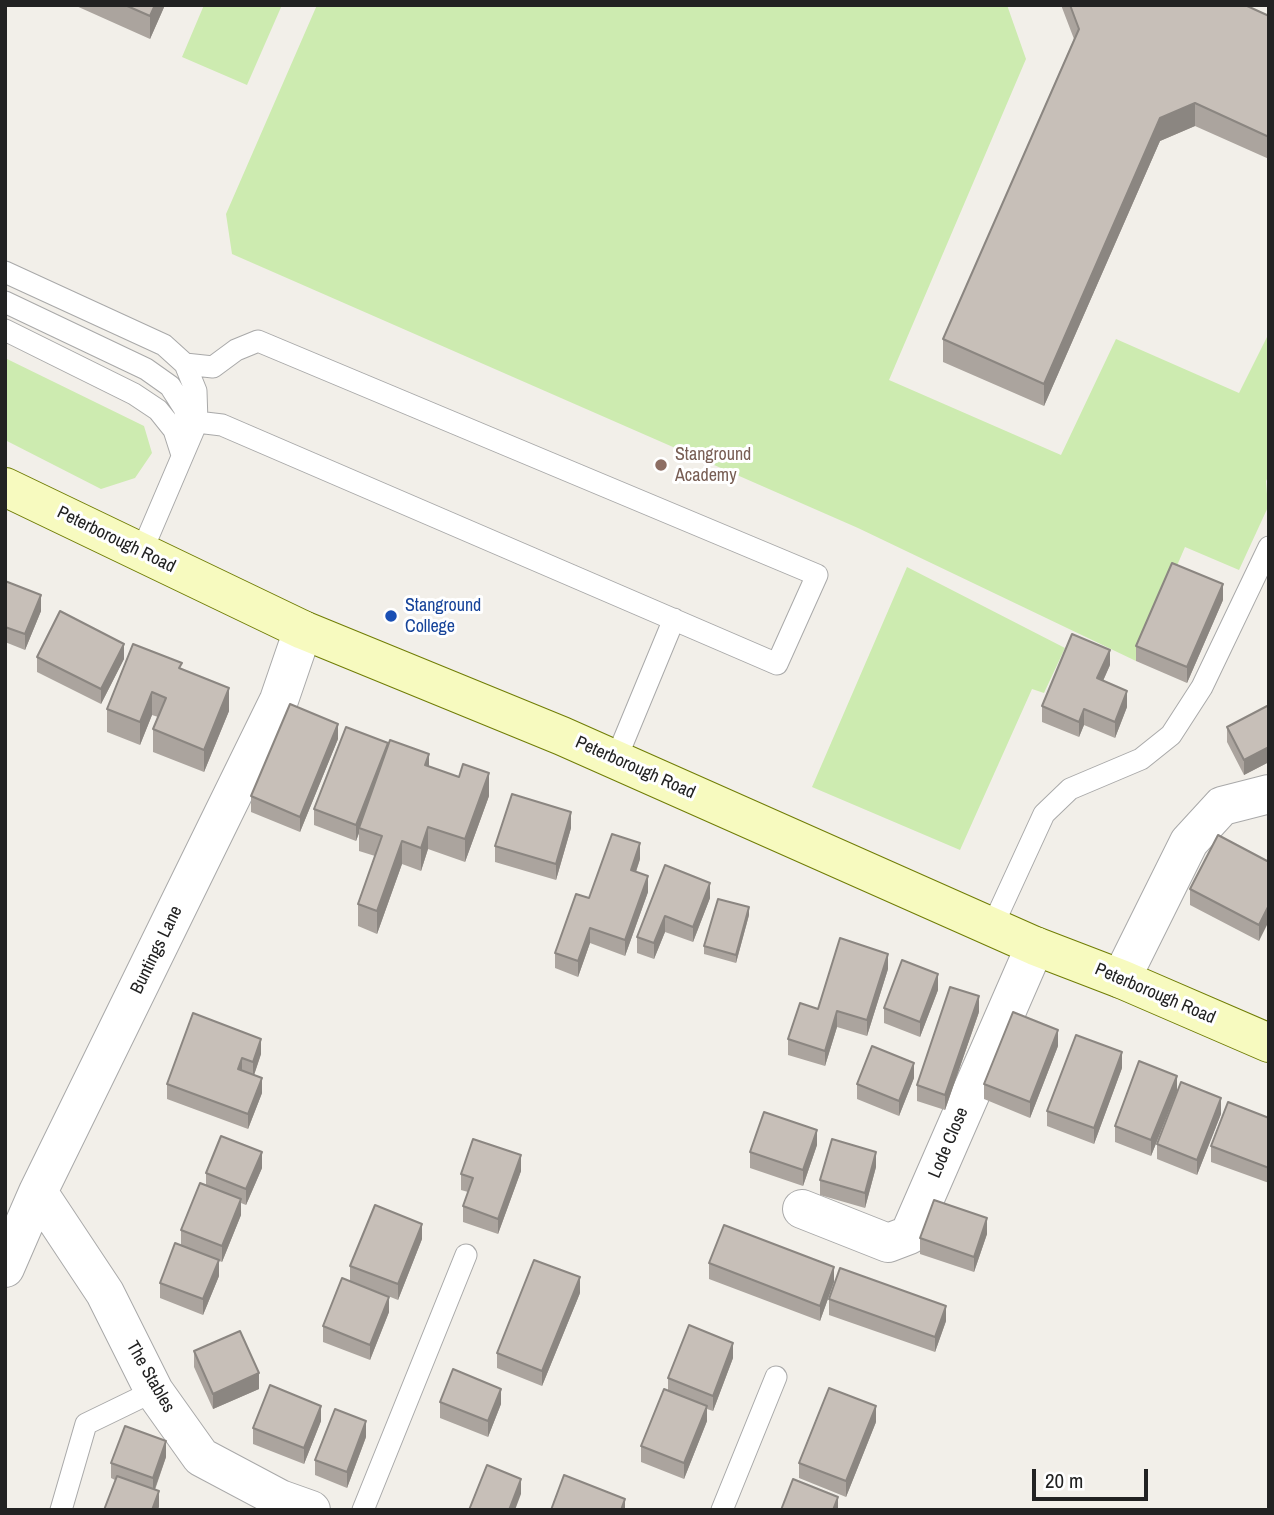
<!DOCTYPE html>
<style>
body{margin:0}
#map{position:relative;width:1274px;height:1515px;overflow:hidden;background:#f2efe9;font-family:"Archivo Narrow",sans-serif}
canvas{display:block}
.frame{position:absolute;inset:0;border:7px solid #222;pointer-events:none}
.scale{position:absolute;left:1032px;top:1469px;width:116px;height:32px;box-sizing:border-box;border:4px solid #222;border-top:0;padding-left:9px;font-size:21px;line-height:24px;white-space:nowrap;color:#222;-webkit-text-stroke:5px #fff;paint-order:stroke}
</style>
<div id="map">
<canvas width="1274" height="1515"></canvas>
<div class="frame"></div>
<div class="scale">20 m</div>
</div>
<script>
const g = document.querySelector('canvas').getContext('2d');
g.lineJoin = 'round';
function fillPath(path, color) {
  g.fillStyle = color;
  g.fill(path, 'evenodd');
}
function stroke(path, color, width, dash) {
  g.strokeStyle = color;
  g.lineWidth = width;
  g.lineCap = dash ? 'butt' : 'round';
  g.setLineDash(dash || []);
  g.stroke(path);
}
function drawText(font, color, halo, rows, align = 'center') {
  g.font = font + ' "Archivo Narrow",sans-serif';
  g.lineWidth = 6;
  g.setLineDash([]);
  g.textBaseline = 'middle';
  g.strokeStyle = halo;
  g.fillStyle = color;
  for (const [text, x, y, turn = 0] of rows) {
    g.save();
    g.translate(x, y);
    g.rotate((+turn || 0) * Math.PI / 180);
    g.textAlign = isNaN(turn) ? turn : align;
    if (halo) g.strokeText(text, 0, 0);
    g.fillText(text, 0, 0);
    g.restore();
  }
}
const grass = new Path2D(`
 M204,5H282L247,85L182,57Z
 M317,5H1007L1026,59L889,380L1061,455L1116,339L1239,393L1269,333V475L1266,481L1268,507L1239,570L1185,547L1136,661L858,528L232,254L226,214Z
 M5,358L144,426L152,453L135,478L101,489L5,440Z
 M907,567L1065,648L1044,693L1032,689L960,850L812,787Z`);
const service = new Path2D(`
 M5,272L164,345L185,364L196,391L197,422L141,553
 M5,302L146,369L170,386L184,408L191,431
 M5,330L134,394L158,410L174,430L182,455
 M185,364L213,367L236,350L258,341L817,575L777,664L222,425L197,422
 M616,759L674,619
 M992,927L1044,814L1070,789L1141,759L1171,735L1202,687L1269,547
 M61,1510L86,1424L154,1391
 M363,1510L466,1255
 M722,1510L776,1377`);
const minor = new Path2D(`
 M1121,979L1189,842L1222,806L1269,794
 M38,1192L105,1293L154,1391L201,1457L280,1499L311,1510
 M802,1209L888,1243L909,1235L1035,946
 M5,1268L38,1192L279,700L303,630`);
const secondary = new Path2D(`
 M5,487L303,630L562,736L1035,946L1121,979L1269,1043`);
const wall = new Path2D(`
 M74,5H165L150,39Z
 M1061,5H1245L1269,16V159L1195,126L1160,141L1044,406L943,362V339L1074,39Z
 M5,581L41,611L25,650L5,642Z
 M1223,600L1187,683L1136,661V646Z
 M37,657L124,659L101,704L37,672Z
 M1110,665L1103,681L1127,707L1115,738L1084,725L1079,737L1042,722V706Z
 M182,669L229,711L204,772L153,752V729L158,717L152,715L140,745L107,732V709Z
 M1269,705V762L1244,775L1227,742V727Z
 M338,739L300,832L251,812V796Z
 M388,746L489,796L465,862L428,849L421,871L402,864L377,934L358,926V904L375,856L359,851V833L356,841L314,825V809Z
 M571,828L556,880L495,862V846Z
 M640,859L636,872L648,892L625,956L590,943L578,977L555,968V953L589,898Z
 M1269,862L1259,941L1190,905V889Z
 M665,865L710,898L693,942L665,932L654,959L637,953V937Z
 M749,915L736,963L704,954V946Z
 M888,969L867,1036L837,1027L825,1066L788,1055V1039L818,1009Z
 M938,990L920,1037L884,1023V1008Z
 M979,1012L945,1110L917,1101V1085Z
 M193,1013L261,1054L254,1075L262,1093L248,1129L167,1099V1084Z
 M1058,1046L1030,1118L984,1099V1084Z
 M1122,1068L1094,1144L1047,1126V1111Z
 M914,1078L899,1116L857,1099V1084Z
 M1177,1091L1151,1156L1115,1142V1126Z
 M1221,1114L1197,1175L1157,1159V1144Z
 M1269,1118V1183L1211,1162V1146Z
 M817,1145L803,1186L750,1168V1152Z
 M876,1167L865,1208L820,1195V1180Z
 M262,1168L246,1205L241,1203V1215L222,1262L181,1245V1230L206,1185V1173Z
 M521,1171L498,1234L463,1222V1206L468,1192L461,1190V1174Z
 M987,1234L974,1272L920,1254V1238Z
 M422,1239L398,1300L350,1281V1266Z
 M709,1263L834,1282L820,1321L709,1279Z
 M219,1276L203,1315L160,1298V1283Z
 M580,1293L542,1386L497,1368V1353Z
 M829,1299L946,1321L935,1352L829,1315Z
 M389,1312L370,1360L323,1342V1326Z
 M194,1351L259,1389L213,1409L194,1367Z
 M733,1358L713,1411L707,1409V1421L684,1479L641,1462V1446L668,1390V1378Z
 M440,1402L501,1404L488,1437L440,1418Z
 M321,1421L304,1464L253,1444V1428Z
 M876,1422L846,1497L799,1478V1463Z
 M366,1437L347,1488L315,1475V1460Z
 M166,1457L155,1490L159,1507L115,1480L111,1478V1463Z`);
const shadedWall = new Path2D(`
 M155,5H165L150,39V16Z
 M1195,103V126L1160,141L1044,406V384L1160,118Z
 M1223,584V600L1187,683V667Z
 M41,595V611L25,650V634Z
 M124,644V659L101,704V689Z
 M1110,650V665L1097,694V678Z
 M229,688V711L204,772V750Z
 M1127,691V707L1115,738V722Z
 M152,692V715L140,745V722Z
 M1084,709V725L1079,737V722Z
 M338,724V739L300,832V817Z
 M388,743V758L359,828V833L356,841V825Z
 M1269,747V762L1244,775V760Z
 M429,754V777L425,765Z
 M489,773V796L465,862V839Z
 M571,812V828L556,880V864Z
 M428,827V849L421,871V848Z
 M402,841V864L377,934V911Z
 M640,843V859L631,886V870Z
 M648,876V892L625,956V940Z
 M710,883V898L693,942V927Z
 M1269,905V921L1259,941V925Z
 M749,907V915L736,963V955Z
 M665,916V932L654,959V943Z
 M590,928V943L578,977V961Z
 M888,954V969L867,1036V1020Z
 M938,974V990L920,1037V1022Z
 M979,996V1012L945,1110V1095Z
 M837,1011V1027L825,1066V1051Z
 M1058,1030V1046L1030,1118V1102Z
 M261,1039V1054L253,1078V1062Z
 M1122,1052V1068L1094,1144V1128Z
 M242,1058V1074L238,1069Z
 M914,1063V1078L899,1116V1101Z
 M1177,1076V1091L1151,1156V1140Z
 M262,1078V1093L248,1129V1114Z
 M1221,1098V1114L1197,1175V1160Z
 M817,1130V1145L803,1186V1170Z
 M262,1152V1168L246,1205V1189Z
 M876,1152V1167L865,1208V1193Z
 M521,1155V1171L498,1234V1219Z
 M241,1199V1215L222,1262V1246Z
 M987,1218V1234L974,1272V1257Z
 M422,1224V1239L398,1300V1284Z
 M219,1260V1276L203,1315V1299Z
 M834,1267V1282L820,1321V1306Z
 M580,1277V1293L542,1386V1371Z
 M389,1297V1312L370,1360V1345Z
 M946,1306V1321L935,1352V1337Z
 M733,1343V1358L713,1411V1396Z
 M259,1373V1389L213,1409V1394Z
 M501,1389V1404L488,1437V1421Z
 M321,1406V1421L304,1464V1448Z
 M707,1406V1421L684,1479V1463Z
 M876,1406V1422L846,1497V1481Z
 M366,1421V1437L347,1488V1472Z
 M166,1441V1457L153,1494V1478Z
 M521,1479V1494L515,1510H509Z
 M159,1491V1507L158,1510H152Z
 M838,1497V1510H833Z
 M625,1499V1510H621Z`);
const building = new Path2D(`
 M125,5H155L150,16Z
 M1070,5H1245L1269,16V137L1195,103L1160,118L1044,384L943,339L1079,29Z
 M1172,563L1223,584L1187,667L1136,646Z
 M5,581L41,595L25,634L5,627Z
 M60,611L124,644L101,689L37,657Z
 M1072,634L1110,650L1097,678L1127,691L1115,722L1084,709L1079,722L1042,706Z
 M133,644L182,663L179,668L229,688L204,750L153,729L166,698L152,692L140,722L107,709Z
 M290,704L338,724L300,817L251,796Z
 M1269,705V747L1244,760L1227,727Z
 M346,727L388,743L356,825L314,809Z
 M390,740L429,754L425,765L459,777L463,764L489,773L465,839L428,827L421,848L402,841L377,911L358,904L382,836L359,828Z
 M512,794L571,812L556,864L495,846Z
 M612,834L640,843L631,870L648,876L625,940L590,928L578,961L555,953L576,894L589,898Z
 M1218,835L1269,862V905L1259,925L1190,889Z
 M665,865L710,883L693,927L665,916L654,943L637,937Z
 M718,899L749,907L736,955L704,946Z
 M840,938L888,954L867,1020L837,1011L825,1051L788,1039L800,1003L818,1009Z
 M902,960L938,974L920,1022L884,1008Z
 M950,987L979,996L945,1095L917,1085Z
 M1013,1012L1058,1030L1030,1102L984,1084Z
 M193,1013L261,1039L253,1062L242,1058L238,1069L262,1078L248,1114L167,1084Z
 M1076,1035L1122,1052L1094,1128L1047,1111Z
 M872,1046L914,1063L899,1101L857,1084Z
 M1139,1061L1177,1076L1151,1140L1115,1126Z
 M1181,1082L1221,1098L1197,1160L1157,1144Z
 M1228,1102L1269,1118V1168L1211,1146Z
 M764,1112L817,1130L803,1170L750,1152Z
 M221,1136L262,1152L246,1189L206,1173Z
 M473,1139L521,1155L498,1219L463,1206L473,1178L461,1174Z
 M832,1139L876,1152L865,1193L820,1180Z
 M200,1183L241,1199L222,1246L181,1230Z
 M934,1200L987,1218L974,1257L920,1238Z
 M375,1205L422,1224L398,1284L350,1266Z
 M724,1225L834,1267L820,1306L709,1263Z
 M175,1243L219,1260L203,1299L160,1283Z
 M534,1260L580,1277L542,1371L497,1353Z
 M840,1268L946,1306L935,1337L829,1299Z
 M342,1278L389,1297L370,1345L323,1326Z
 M689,1325L733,1343L713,1396L668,1378Z
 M240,1331L259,1373L213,1394L194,1351Z
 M453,1369L501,1389L488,1421L440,1402Z
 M270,1385L321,1406L304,1448L253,1428Z
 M829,1388L876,1406L846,1481L799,1463Z
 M664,1389L707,1406L684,1463L641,1446Z
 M335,1409L366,1421L347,1472L315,1460Z
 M125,1426L166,1441L153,1478L111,1463Z
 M487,1465L521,1479L509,1510H469Z
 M564,1475L625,1499L621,1510H551Z
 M117,1476L159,1491L152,1510H104Z
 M793,1479L838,1497L833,1510H781Z`);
const markers = [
 [661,465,7,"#8d6e63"],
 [391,616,7,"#1a4fb4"]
];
const educationNames = [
 ["Stanground",675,455],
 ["Academy",675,476]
];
const streetNames = [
 ["Peterborough Road",116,540,26],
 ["Peterborough Road",635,768,24],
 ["Buntings Lane",157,950,-64],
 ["Peterborough Road",1155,994,23],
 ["Lode Close",949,1143,-67],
 ["The Stables",150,1377,60]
];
const transitNames = [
 ["Stanground",405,606],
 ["College",405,627]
];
fillPath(grass, '#cdebb0');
stroke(service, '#a9a9a9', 23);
stroke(minor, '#a9a9a9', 40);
stroke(secondary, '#707d05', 40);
stroke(service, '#fff', 21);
stroke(minor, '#fff', 38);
stroke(secondary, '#f7fabf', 38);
fillPath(wall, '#aba49e');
fillPath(shadedWall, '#8b8681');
fillPath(building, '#c7bfb8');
stroke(building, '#8b8681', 2);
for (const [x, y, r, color] of markers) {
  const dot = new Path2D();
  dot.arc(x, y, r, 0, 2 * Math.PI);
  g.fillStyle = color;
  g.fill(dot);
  stroke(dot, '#fff', 2.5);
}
drawText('18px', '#785e54', '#fff', educationNames, 'left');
drawText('18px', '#222', '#fff', streetNames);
drawText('18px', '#164399', '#fff', transitNames, 'left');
</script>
